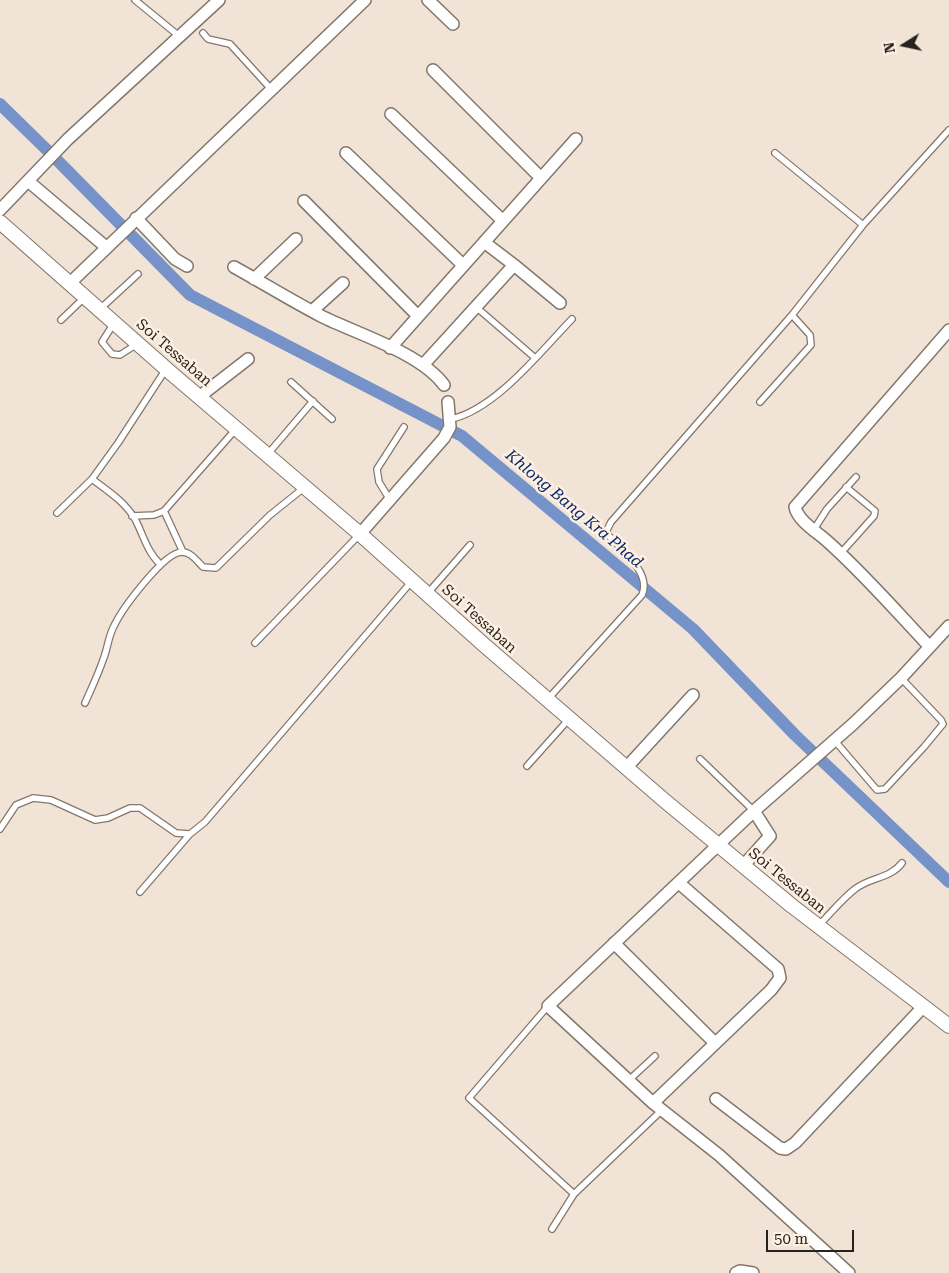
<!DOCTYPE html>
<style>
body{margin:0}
#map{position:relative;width:949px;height:1273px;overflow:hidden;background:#f1e3d6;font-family:"Roboto Serif",serif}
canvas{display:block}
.north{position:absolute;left:879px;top:20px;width:50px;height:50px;-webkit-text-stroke:4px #fef1e4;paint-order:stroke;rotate:260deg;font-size:14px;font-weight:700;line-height:20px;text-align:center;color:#27221e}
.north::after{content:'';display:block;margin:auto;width:18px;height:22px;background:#27221e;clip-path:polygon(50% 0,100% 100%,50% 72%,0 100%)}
.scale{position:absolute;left:766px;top:1230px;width:88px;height:22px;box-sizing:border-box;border:2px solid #27221e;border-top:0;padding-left:6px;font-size:15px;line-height:18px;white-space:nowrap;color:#27221e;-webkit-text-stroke:4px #fef1e4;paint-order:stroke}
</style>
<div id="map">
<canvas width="949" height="1273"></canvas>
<div class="north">N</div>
<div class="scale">50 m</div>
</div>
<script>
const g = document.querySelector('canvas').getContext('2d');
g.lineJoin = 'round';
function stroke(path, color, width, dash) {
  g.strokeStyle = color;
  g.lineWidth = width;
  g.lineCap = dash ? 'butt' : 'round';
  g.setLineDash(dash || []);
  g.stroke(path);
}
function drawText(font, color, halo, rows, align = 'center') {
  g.font = font + ' "Roboto Serif",serif';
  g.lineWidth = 5;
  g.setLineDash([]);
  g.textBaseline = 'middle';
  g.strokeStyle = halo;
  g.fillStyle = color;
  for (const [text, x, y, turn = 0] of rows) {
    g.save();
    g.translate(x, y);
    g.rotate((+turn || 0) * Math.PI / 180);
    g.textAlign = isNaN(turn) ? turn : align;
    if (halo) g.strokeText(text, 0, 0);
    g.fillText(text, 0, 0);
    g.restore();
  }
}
const canal = new Path2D(`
 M0,104L47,150
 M57,160L123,227
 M127,231L190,295L462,436L693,629L795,735L949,882`);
const service = new Path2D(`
 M135,0L179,36
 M203,33L208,39L230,44L271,89
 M775,153L863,225
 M476,307L534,357
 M99,310L138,274
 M61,320L85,297
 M114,323L102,342L112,354L120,355L137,344
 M291,382L332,419
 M760,402L811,345L810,335L792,315
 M451,419C495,410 541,351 572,319
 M267,455L313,401
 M92,479C108,491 124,501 135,519C143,534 147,552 160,564
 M390,500L379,482L377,469L404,427
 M164,511L183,552
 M57,513L92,479L118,443L166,369
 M132,516L154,515L164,511L236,429
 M813,531L827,509L856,477
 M840,554L874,516L875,511L846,487
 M427,594L470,545
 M255,643L360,534
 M547,700L642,595C652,573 621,549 607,534V530L611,522L792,315L863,225L949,130
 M85,703C91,689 98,675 103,660C108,648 108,636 115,624C123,608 164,552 182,552C191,552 197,561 203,567L216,568L270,515L305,487
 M835,741L877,790L885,789L924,747L943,724L941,720L901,678
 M700,759L754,811
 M527,766L569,719
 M0,829L16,805L33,798L51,800L95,820L108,818L130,808H140L176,833L190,834L205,822L412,581
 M140,892L190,834
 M819,925C831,913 842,899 855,889C870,877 890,879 902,863
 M548,1006L469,1098L574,1194L552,1229
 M628,1081L655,1056
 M574,1194L662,1110`);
const minor = new Path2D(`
 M428,0L453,24
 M433,70L541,178
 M391,114L502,220
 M346,153L463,265
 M28,181L106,247
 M304,201L418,316
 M0,210L68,139L219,0
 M136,218L175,259L187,266
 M514,265L560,303
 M234,267C263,283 292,301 321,316C357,334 421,353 444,385
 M254,279L296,239
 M70,283L365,0
 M312,311L343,283
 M390,348L576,139
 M423,365L514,265L484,242
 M199,397L248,359
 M360,534L444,438L450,427L448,402
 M929,646C896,611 863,573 827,541C817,532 798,521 795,507L949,330
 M626,768L693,695
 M743,866L770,836L754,811
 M614,943L715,1043
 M716,1099L780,1148L786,1149L795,1143L923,1007
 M653,1103L771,990L780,978L778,969L679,883
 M736,1273L740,1271L753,1273
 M849,1273L719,1155L653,1103L548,1006L754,811L853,724L901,678L949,626`);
const tertiary = new Path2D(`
 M0,222L171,373L360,534L483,644L665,801L792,906L949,1026`);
const streetNames = [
 ["Soi Tessaban",174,353,41],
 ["Soi Tessaban",479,619,42],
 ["Soi Tessaban",787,881,39]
];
const waterNames = [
 ["Khlong Bang Kra Phad",574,509,40]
];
stroke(canal, '#7693c9', 12);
stroke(service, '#83776b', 8);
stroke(minor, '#83776b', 14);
stroke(tertiary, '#83776b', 16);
stroke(service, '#fff', 5.5);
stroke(minor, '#fff', 11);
stroke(tertiary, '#fff', 14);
drawText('15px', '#27221e', '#fef1e4', streetNames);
drawText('italic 16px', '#0b2969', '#fef1e4', waterNames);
</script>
